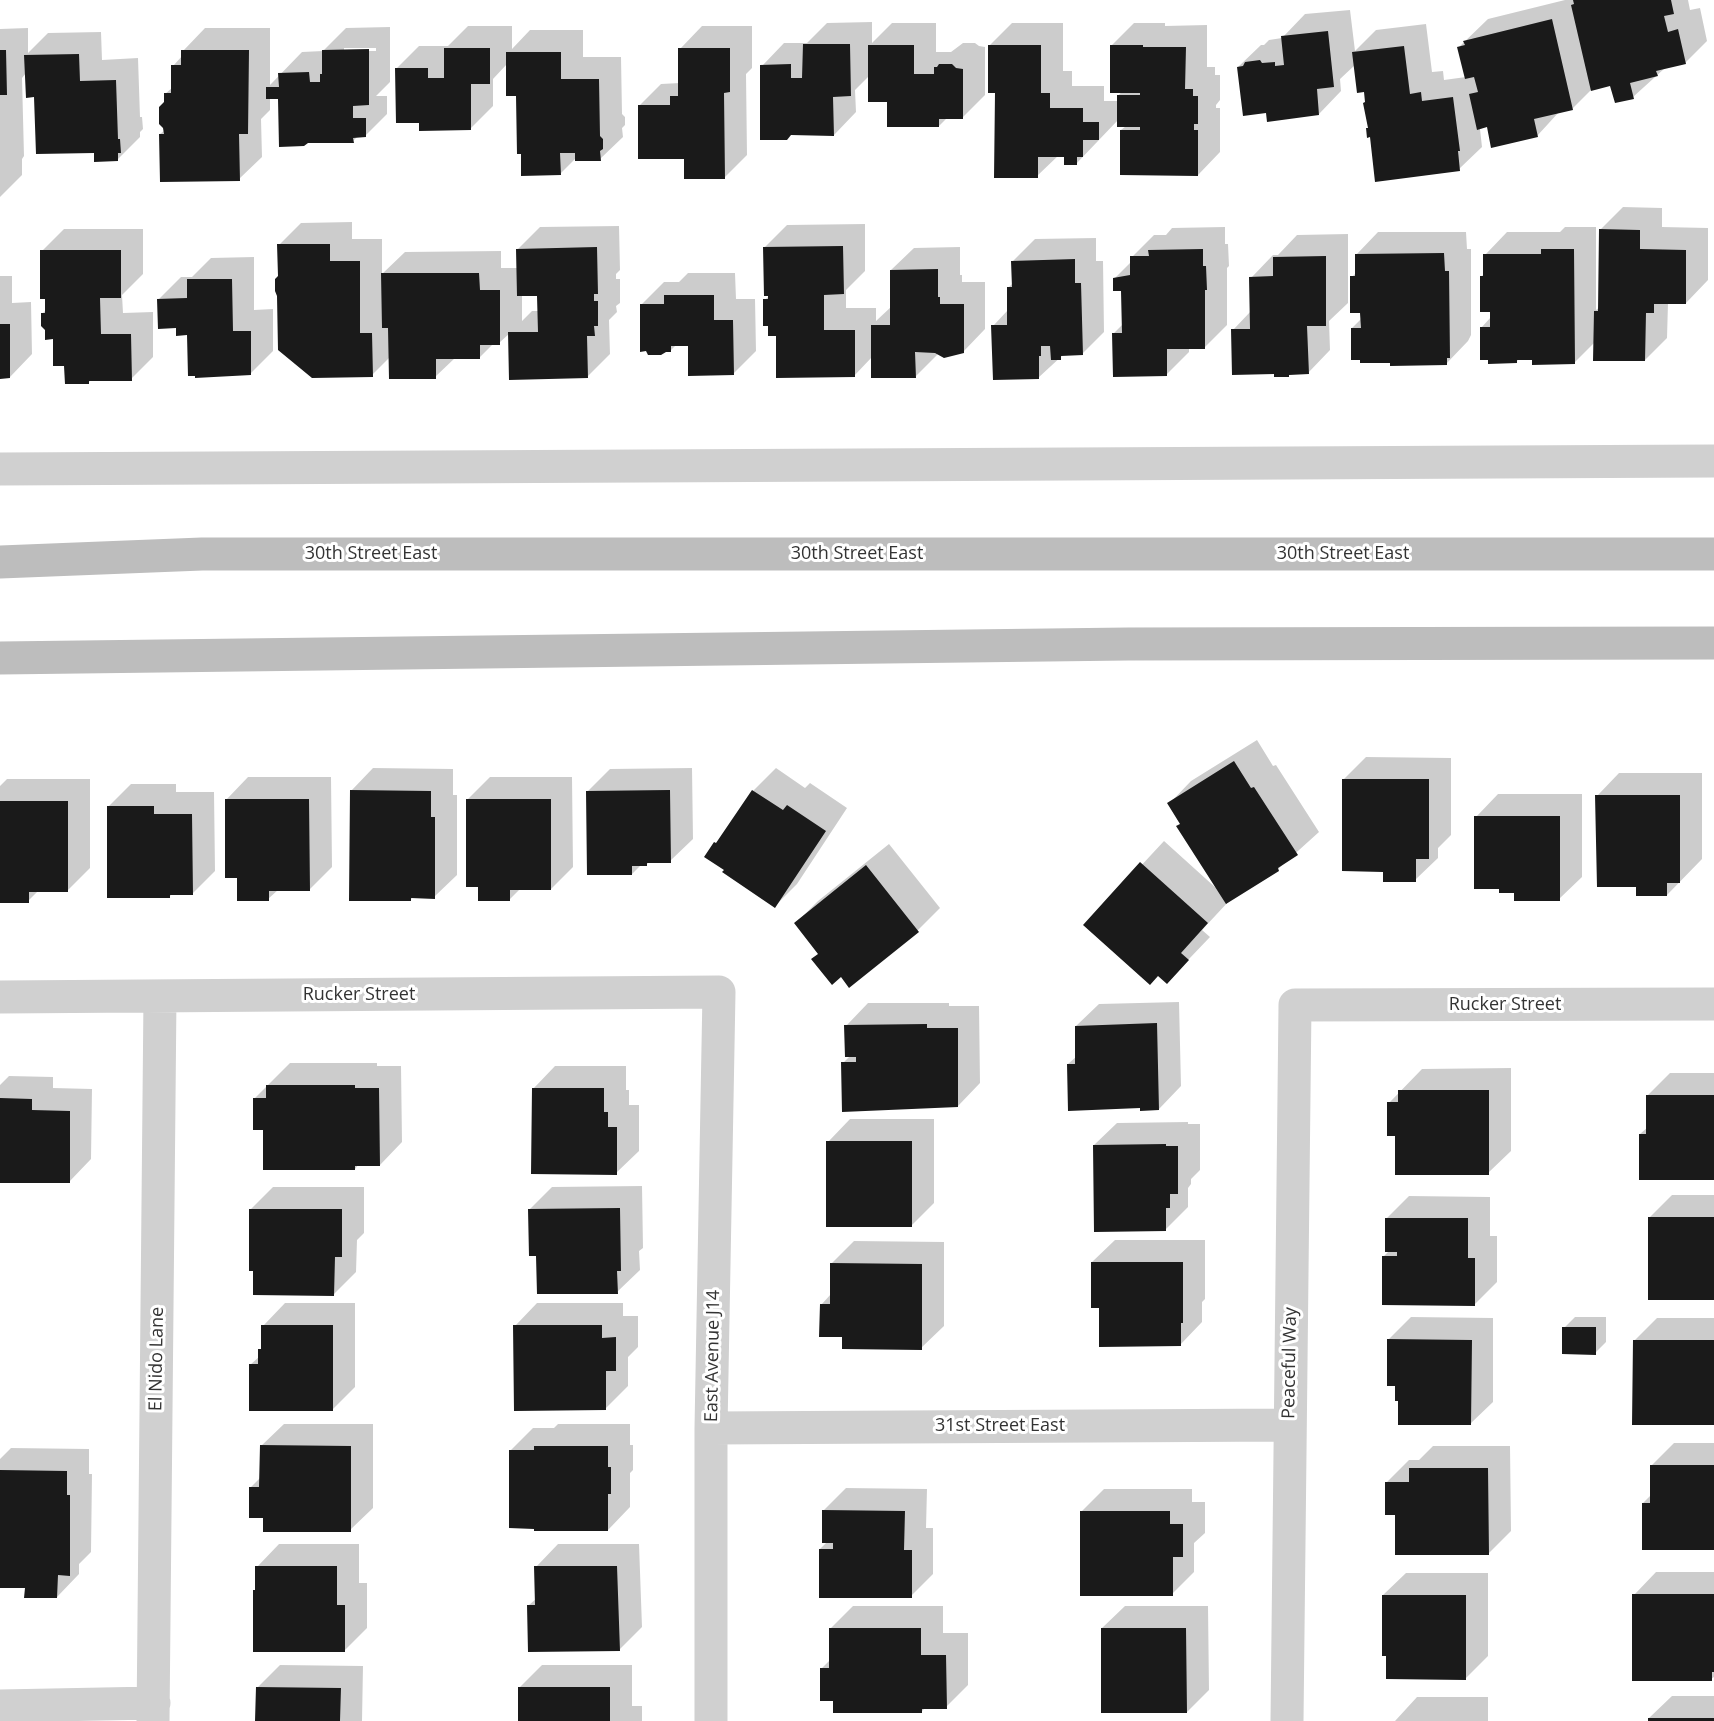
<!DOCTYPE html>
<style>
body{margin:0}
canvas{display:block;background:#fff}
</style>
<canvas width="1714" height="1721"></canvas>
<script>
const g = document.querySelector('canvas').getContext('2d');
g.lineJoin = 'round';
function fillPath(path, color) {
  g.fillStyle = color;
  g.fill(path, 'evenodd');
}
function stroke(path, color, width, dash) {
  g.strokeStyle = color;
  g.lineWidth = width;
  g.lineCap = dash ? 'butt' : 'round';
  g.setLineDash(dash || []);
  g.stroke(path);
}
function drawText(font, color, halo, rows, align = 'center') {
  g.font = font + ' "Open Sans",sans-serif';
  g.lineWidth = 6;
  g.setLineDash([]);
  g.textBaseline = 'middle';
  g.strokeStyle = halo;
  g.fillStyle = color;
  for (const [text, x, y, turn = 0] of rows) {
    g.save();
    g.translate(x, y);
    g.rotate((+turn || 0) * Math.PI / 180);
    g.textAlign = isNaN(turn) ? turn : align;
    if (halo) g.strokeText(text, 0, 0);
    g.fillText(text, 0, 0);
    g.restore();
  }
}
const shadow = new Path2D(`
 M1565,0H1688L1690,10L1700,8L1707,41L1685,63L1665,68L1633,97L1611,84L1592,89L1572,109L1559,112L1537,136L1488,125L1480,129L1482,147L1459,169L1371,136L1365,91L1355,65L1340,79L1341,91L1319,114L1267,112L1238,67L1261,45H1264L1269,40L1282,38L1305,14L1350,10L1355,51L1376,30L1426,24L1432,72L1443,71L1444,80L1466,77L1459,47L1488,19Z
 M872,22V43L892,23H936V52H951L963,43H975L979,46L985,47V95L962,118H947L939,126L889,100L869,76L855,90L856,112L834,135L762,66L784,43H807L827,23Z
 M1012,23H1063V71H1072V86H1104V101H1119V95L1122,91L1111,46L1134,23H1165V26L1207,25V67H1215V75H1220V100L1216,105V108H1220V152L1198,175L1121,130L1126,126L1119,119L1076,164L1065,155H1059L1037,176L996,92L989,46Z
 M468,26H512V49L530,30H583V57H621L622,114L625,117V125L622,128L623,137L600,159L577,157L560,174L522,152L518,94L507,64L493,79V106L470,129L420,121L396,69L419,46H448Z
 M702,26H752V68L746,74L747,155L725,177L685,158L639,106L661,84L680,83V49Z
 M390,27V82L376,96H387V114L365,136H358L353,141L279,98H270V110L261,119L262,157L239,179L160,134L165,130V94L173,87V66L183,55V51L205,28H270V85L302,52L323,51L346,28ZM344,48H376V51H344Z
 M28,28V53L48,33L101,32L102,60L138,58L140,117H142L143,129L140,132V137L117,160L95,151L36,95L26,73L22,78L24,156L22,159V175L0,197V29Z
 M1623,207L1662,208V227L1708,228V280L1686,303H1668L1667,338L1645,360L1595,342L1574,363L1534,358H1520L1516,362L1481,328L1491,317V310L1481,277L1485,273V255L1507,232H1560L1565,227H1596V310L1600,307V230Z
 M352,222V239H382V274L405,252L501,251V268H518V249L540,227L619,226L620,270L616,274V279H620V303L616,306L617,312L609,320L610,354L587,377L510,333L499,343H494L479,358H455L435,377L390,357L372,375L279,276V245L301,223ZM522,295H539V311H532L522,321Z
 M865,224V271L846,290V308H876V321L892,306L891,270L914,248L960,247V275H962V282H985V329L963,352L939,353L915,377L872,357L854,376L777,335L765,300L771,294L765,247L787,225Z
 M1225,227V244H1228L1229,266L1227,268V325L1205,347L1189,348V352L1167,374L1113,334L1123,324V290L1114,279L1132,261V257L1154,235H1166L1172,228Z
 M64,229H143V274L122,295L123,313L153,312V357L131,379L91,380L89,382L66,365L43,313L46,310L42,251Z
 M1378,232H1466L1467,249H1471V335L1468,341L1446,364L1352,328L1362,318L1352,277L1356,273V255Z
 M1348,234V303L1329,321L1330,350L1308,373L1233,330L1251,311V278L1273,255H1278L1297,235Z
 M1096,238V261H1103L1104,332L1082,354H1064L1038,378L993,326L1008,310V288L1013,283V261L1035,239Z
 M254,257V310L273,309V351L250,374L177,327L159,299L181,277H192L211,258Z
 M688,273H735L736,299H755L756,351L733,374L689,344L676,345L671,350L642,304L664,282H679Z
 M0,276H12V303L31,302L32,354L10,377H0Z
 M1257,740L1273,766L1276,765L1319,832L1278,869L1229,901L1202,930L1210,937L1167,982L1086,925L1164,841L1216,888L1169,804L1191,781Z
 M1366,757L1451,758V835L1438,848V858L1415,880L1385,870L1344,779Z
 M373,768L453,769V795H457V875L434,897H413L410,900L351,791Z
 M692,768L693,839L670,861L649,862L646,865H641L632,874L588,791L610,769Z
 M776,768L805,788L810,783L847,808L797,884L775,906L706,856L726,832L753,791Z
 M1619,773H1702V859L1667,895L1637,885L1597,796Z
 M248,777H331L332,867L309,890H278L268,899L238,877L226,800Z
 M490,777H572L573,867L551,889H520L510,899L467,800Z
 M7,779H90V868L67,891H38L28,901H0V786Z
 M131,784H176V792H214L215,871L192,894H172L170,896L108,807Z
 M1498,794H1582V877L1559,899L1515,891L1476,817Z
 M889,844L940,908L918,930L850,986L820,953L796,923L818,901Z
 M1179,1002L1181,1086L1159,1109L1142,1107L1068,1064L1077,1056L1076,1026L1099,1004Z
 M868,1003H949V1006H979L980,1083L958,1106L843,1063L850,1056L846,1026Z
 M290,1063H377V1066H401L402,1142L380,1165H358L355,1169L265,1128L255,1098Z
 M555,1066H626V1090H629V1105H639V1151L616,1173L533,1089Z
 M1511,1068V1151L1488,1173L1396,1134L1389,1103L1422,1069Z
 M1670,1073H1714V1178L1640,1134L1648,1127V1095Z
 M9,1076L53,1077V1088L92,1089L91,1159L69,1182L0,1181V1085Z
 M850,1119H934V1203L912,1225L828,1142Z
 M1188,1122V1124H1200V1170L1191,1179V1184L1188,1188V1207L1165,1230L1094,1145L1117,1123Z
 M642,1186L643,1248L639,1251L640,1270L617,1292L537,1255L529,1210L552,1187Z
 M273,1187H364V1233L357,1240L356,1272L334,1294L251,1209Z
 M1672,1195H1714V1298L1649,1218Z
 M1409,1196L1490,1197V1236H1497V1282L1475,1304L1383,1257L1389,1251L1387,1218Z
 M1115,1240H1205V1299L1202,1302V1322L1180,1345L1100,1307L1092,1262Z
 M854,1241L944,1242V1326L921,1348L844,1336L821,1305L831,1294V1264Z
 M285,1303H355V1387L333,1409L250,1365L260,1356V1350L263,1347V1326Z
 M537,1303H623V1316H638V1347L628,1357V1386L605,1409L515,1326Z
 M1411,1317L1493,1318V1402L1470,1424L1397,1385L1388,1340Z
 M1575,1317H1606V1342L1595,1353L1564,1328Z
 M1657,1318H1714V1424L1635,1340Z
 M284,1424H373V1508L350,1530L265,1517L250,1488L261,1477V1446Z
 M558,1424H630V1445H633V1470L630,1473V1507L608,1530L510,1451L533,1428H554Z
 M1674,1443H1714V1548L1643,1503L1651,1495V1466Z
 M1433,1446H1510L1511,1531L1488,1554L1396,1513L1387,1482L1409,1460H1419Z
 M11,1448L89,1449V1474H92L91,1552L79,1564V1574L57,1597L27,1587H0V1459Z
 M846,1488L927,1489L926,1528H933V1574L911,1596L820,1549L828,1541L823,1511Z
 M1104,1489H1192V1502H1205V1533L1194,1543V1572L1172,1594L1081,1512Z
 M279,1544H359V1583H367V1628L345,1650L257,1567Z
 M558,1544H639L642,1627L619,1650L529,1605L537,1598L536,1567Z
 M1656,1572H1714V1677L1711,1679L1634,1595Z
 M1406,1573H1488V1656L1466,1678L1383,1595Z
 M853,1606H943V1633H968V1685L946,1707H926L921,1712L821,1669L831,1659V1628Z
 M1125,1606H1208L1209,1690L1187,1712L1102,1628Z
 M280,1665L363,1666L362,1721H257V1688Z
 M542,1665H632V1706H642V1721H519V1688Z
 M1672,1696H1714V1721H1649V1718Z
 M1417,1697H1488V1721H1395Z`);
const building = new Path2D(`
 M1573,0H1671L1674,14L1664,16L1668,32L1678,29L1686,64L1656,71L1658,76L1630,83L1634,99L1615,103L1610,86L1591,91L1571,5L1574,4Z
 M1552,19L1573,110L1534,119L1538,137L1491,148L1487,127L1477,130L1469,94L1478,92L1474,77L1465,79L1457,47L1465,45L1463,41Z
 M1328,31L1334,87L1317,89L1319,115L1267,122L1266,113L1243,116L1237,67L1243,66L1245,62L1260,60L1262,63L1275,62V66L1284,65L1281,36Z
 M803,44H850L851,96L833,97L834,136L791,135L787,140H760V65L791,64V78H802Z
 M868,45H914V74H934V67H937L939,64H952L956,68L963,69V119H939V127H887V102H868Z
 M988,45H1041V93H1050V108H1083V122H1099V140H1083V157H1077V165H1064V157H1038V178H994L995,93H988Z
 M1110,45H1143V47H1186L1185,89H1193V96H1198V124H1194V130H1198V176L1120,175V130H1140V127H1117V95H1140V93H1110Z
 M1404,46L1410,94L1421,92L1422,101L1453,97L1460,151H1458L1460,171L1375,182L1370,137L1367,138L1366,128H1368L1363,103L1365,102L1364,92L1357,93L1352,52Z
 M444,48H490V84H471V130L419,131V123H396L395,68H428V78H444Z
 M678,48H730V92L724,93L725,179H684V159H638V105H670V96H678Z
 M369,49V105L353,106V118H366V137L353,138L354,143H308L304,146L279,147L278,99H266V87H279L278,73L309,72L310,82H320V74H322V50Z
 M0,50H6L7,95H0Z
 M181,50H249L248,134H239L240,181L160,182L159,134H164L163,128L159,124V107L164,102V93H171V65H181Z
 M506,52H561V79H599L600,136L603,139V149L600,151L601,161H575V153H560L561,175L521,176V154H517L516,96H506Z
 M79,54L80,81L116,80L118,139H120L121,153H118V161L94,162V153L36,154L34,97L26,98L24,55Z
 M1599,229L1640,230V249L1686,250V304H1654V313H1646L1645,361H1593L1594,311H1598Z
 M277,244H330V261H360V333H372L373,377L312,378L278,350L277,296L275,291V279L278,276Z
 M843,246L844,294L824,295V330H855V377L776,378V336H768V326H763V299H768V296H764L763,247Z
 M597,247L598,294H594V301H598V326H594L595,336H587L588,378L509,380L508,332H538L537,296H517L516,249Z
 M1203,249V266H1206L1207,290H1205V349H1167V376L1113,377L1112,333H1122L1121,291H1113V278L1130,275V256H1149L1148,250Z
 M1541,249H1574L1575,364L1532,365V360H1517V363L1488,364V360H1480V327H1490V312H1480V276H1483V254H1541Z
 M40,250H121V298H100L101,334H131L132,381H89V384H65L64,366H53V339L45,340V330L41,326V313H45V299H40Z
 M1444,253L1445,271H1449L1450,358H1447V365L1390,366V363H1360V360H1351V328H1361L1360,313H1350V276H1355V254Z
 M1326,256V326H1307L1309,374L1289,375V377H1274V374L1232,375L1231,329H1250L1249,277L1273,276V257Z
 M1075,259V283H1081L1083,355L1061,356V360H1051L1050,346H1041V356H1039V379L993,380L991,325H1007V287H1012L1011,261Z
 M938,269V297H940V304H964V353L944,358L935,353L915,352L916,378H871V325H890V270Z
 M381,273H479L480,290H500V345H480V359H436V379H389L388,328H382Z
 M187,279H232L233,331H251V375L195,378V376H188L187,335L176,336V328L158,329L157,299L187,298Z
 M664,295H714V320H733L734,375L688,376V346H671V352H666L661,355H648L646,351L640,352V304H664Z
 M0,324H10V378L0,379Z
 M1234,761L1251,788L1254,787L1298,855L1278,868L1279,871L1226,904L1176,826L1180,824L1167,803Z
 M1342,779H1429V859H1416V882H1383V872L1342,871Z
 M350,790L431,791V817H435V899L411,898V901H349Z
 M670,790L671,863H647V866H632V875H587L586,791Z
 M752,790L783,810L787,805L826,831L775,908L722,872L724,870L704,857L714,842L716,843Z
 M1595,795H1680V883H1667V896H1636V887H1597Z
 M225,799H309L310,891H269V901H237V878H225Z
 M466,799H551V890H510V901H478V887H466Z
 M0,801H68V892H29V903H0Z
 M107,806H154V814H192L193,895H170V898H107Z
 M1474,816H1560V901H1514V893H1499V889H1474Z
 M1140,862L1208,923L1181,953L1189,960L1167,984L1158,976L1150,985L1083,925Z
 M866,865L919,932L849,988L841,977L832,985L811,959L818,954L794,923Z
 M1157,1023L1159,1110L1140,1111V1108L1068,1111L1067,1064H1075V1026Z
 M927,1024V1028H958V1107L842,1112L841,1062H856V1057H845L844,1025Z
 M266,1085H355V1088H379L380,1166H355V1170H263V1130H253V1098H266Z
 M532,1088H604V1112H608V1127H617V1175L531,1174Z
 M1398,1090H1489V1175H1395V1136H1387V1102H1398Z
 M1646,1095H1714V1180H1639V1134H1646Z
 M0,1098L32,1099V1110L70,1111V1183H0Z
 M826,1141H912V1227H826Z
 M1166,1144V1146H1178V1194H1170V1208H1166V1231L1094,1232L1093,1145Z
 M620,1208L621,1271H617L618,1294H537L536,1256H529L528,1209Z
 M249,1209H342V1257H335L334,1296L253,1295V1271H249Z
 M1648,1217H1714V1300H1648Z
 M1385,1218H1468V1258H1475V1306L1382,1305V1256H1397V1252H1385Z
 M1091,1262H1183V1323H1181V1346L1099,1347V1308H1091Z
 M830,1263L922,1264V1350L842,1349V1337H819L820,1304H830Z
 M261,1325H333V1411H249V1364H258V1349H261Z
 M513,1325H602V1338L616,1337V1371H606V1410L514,1411Z
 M1562,1327H1596V1355L1562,1354Z
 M1387,1339L1472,1340L1471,1425H1398V1401H1395V1386H1387Z
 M1633,1340H1714V1425H1632Z
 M260,1445L351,1446V1532H263V1518H249V1487H259Z
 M534,1446H608V1467H611V1494H608V1531H534V1529L509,1528V1450H534Z
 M1650,1465H1714V1550H1642V1503H1650Z
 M1409,1468H1488L1489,1555H1395V1515H1385V1482H1409Z
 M0,1470L67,1471V1495H70V1576L58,1575L57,1598H24L25,1588H0Z
 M822,1510L905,1511L904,1550H912V1598H819V1549H833V1543H822Z
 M1080,1511H1170V1524H1183V1557H1173V1596H1080Z
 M255,1566H337V1605H345V1652H253V1590H255Z
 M534,1566H617L620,1651L528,1652L527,1605H535Z
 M1632,1594H1714V1672H1712V1681H1632Z
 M1382,1595H1466V1680L1386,1679V1656H1382Z
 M829,1628H921V1655H946L947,1709H922V1713H833V1701H820V1668H829Z
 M1101,1628H1186L1187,1713H1101Z
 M256,1687L341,1688L340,1721H255Z
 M518,1687H610V1721H518Z
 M1648,1718H1714V1721H1648Z`);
const street = new Path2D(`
 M0,469L1714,461
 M0,997L719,992L711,1428V1721
 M711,1428L1290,1425
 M0,1706L154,1703
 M153,1721L160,996
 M1287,1721L1295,1005L1714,1004`);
const secondary = new Path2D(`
 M0,562L202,554H1714
 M0,658L1128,644L1714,643`);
const streetNames = [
 ["30th Street East",371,554],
 ["30th Street East",857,554],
 ["30th Street East",1343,554],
 ["Rucker Street",359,995],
 ["Rucker Street",1505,1005],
 ["East Avenue J14",713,1356,-89],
 ["El Nido Lane",157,1359,-89],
 ["Peaceful Way",1290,1363,-89],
 ["31st Street East",1000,1426]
];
fillPath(shadow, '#0003');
fillPath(building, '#1a1a1a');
stroke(street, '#d0d0d0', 33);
stroke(secondary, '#bdbdbd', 33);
drawText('18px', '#333', '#fff', streetNames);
</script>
